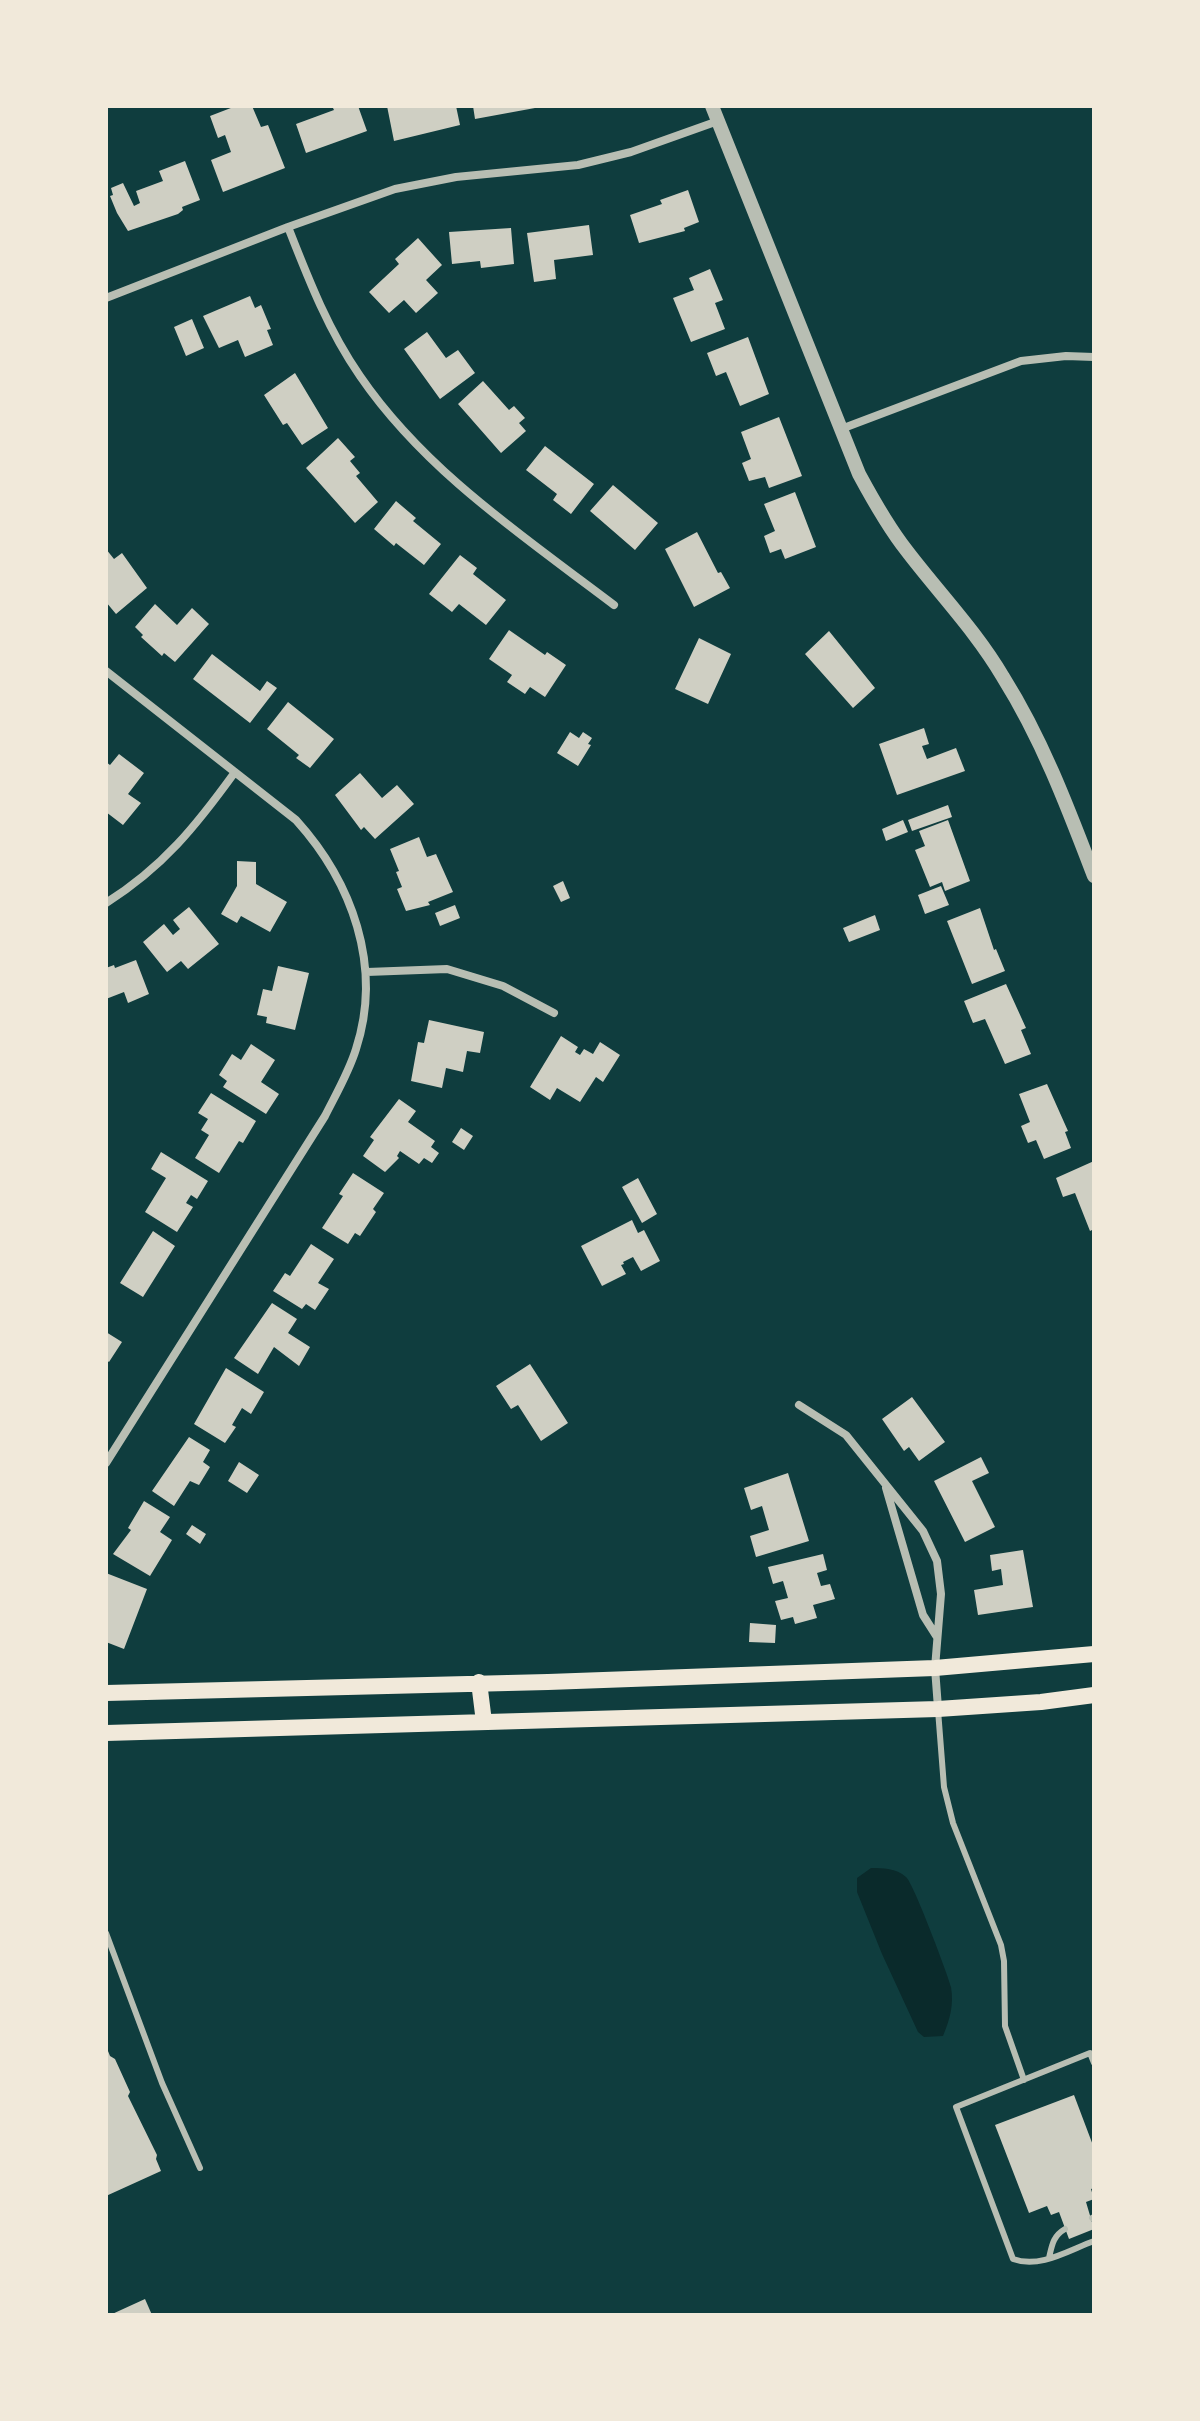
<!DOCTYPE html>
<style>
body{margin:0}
#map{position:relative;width:1200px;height:2421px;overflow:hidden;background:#0f3d3e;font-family:"Asap Condensed",sans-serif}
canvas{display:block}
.frame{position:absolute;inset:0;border:108px solid #f1e9da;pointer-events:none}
</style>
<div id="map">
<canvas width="1200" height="2421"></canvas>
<div class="frame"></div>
</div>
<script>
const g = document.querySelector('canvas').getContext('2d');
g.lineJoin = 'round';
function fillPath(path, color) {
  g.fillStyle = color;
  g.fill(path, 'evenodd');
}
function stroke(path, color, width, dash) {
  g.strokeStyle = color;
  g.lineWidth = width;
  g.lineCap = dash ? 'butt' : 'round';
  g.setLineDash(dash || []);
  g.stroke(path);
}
const water = new Path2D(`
 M871,1868C883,1868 896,1868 906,1877C913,1882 948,1975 951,1987C954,2005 950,2019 943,2036L924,2037L918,2032L882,1954L857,1892V1878Z`);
const building = new Path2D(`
 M236,106H252L261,127L268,125L285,168L223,192L211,160L231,152L225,135L218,138L210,116Z
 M332,106H358L367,131L306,153L296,124L334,110Z
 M387,106H456L460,125L394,141Z
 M473,106H535V108L475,119Z
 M185,161L200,200L182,207L183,210L178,214L128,231L117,213L110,196L113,195L111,188L123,183L134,206L140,203L136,191L163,181L159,171Z
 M688,190L699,222L684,228L685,231L639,243L630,215L662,204L660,200Z
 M589,225L593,255L554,260L556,279L534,282L527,233Z
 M511,228L514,264L481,268L480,261L452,264L449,232Z
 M418,238L442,265L426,280L438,293L416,313L404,300L389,313L369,292L399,264L395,259Z
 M710,269L723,300L715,303L725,329L691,342L673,298L694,290L689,278Z
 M250,296L255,308L261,305L271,329L267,330L273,345L245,357L238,340L219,348L203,316Z
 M192,319L204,348L186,356L174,327Z
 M427,332L446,358L458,350L475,373L440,399L404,349Z
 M748,337L769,394L740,406L726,372L716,376L707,353Z
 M295,373L328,428L302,445L287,423L283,425L264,395Z
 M483,381L509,410L514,406L525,418L519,423L526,431L501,453L458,404Z
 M779,417L802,476L769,488L765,477L749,481L742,463L751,459L741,432Z
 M338,438L355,457L350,461L360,473L356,476L378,502L355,523L306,468Z
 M545,446L594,484L571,514L553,500L557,494L526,470Z
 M613,485L658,523L635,550L590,511Z
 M795,492L816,547L785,559L781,549L770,553L764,536L775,531L764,504Z
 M396,501L416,518L413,521L441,544L424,565L396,543L394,546L374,529Z
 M697,532L718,573L721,572L730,588L694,607L665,549Z
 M106,549L114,559L122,553L147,588L116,614L106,602Z
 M460,555L477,568L473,574L506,600L486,625L459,604L452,612L429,594Z
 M155,604L177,625L192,608L209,624L175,662L164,653L162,656L141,637L143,635L135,627Z
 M509,630L545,655L547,652L566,665L545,697L530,687L525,694L507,682L512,675L489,659Z
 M829,631L875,688L853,708L805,654Z
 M699,638L731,654L708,704L675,689Z
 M212,654L260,691L267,681L277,688L250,723L193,679Z
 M288,702L334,739L310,768L296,758L299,755L267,729Z
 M924,728L929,744L922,746L927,759L956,748L965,771L897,795L879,744Z
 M570,732L579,738L583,732L592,738L588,744L591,745L578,766L557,753Z
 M119,754L144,773L128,794L141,803L123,825L106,812V762L110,765Z
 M360,773L382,798L397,785L414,804L375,839L364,827L361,830L335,795Z
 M948,805L952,817L912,831L908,820Z
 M903,820L908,832L886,841L882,829Z
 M948,820L970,881L945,891L942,882L930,887L915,850L925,846L919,831Z
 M419,837L427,857L436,854L453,892L428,902L430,905L406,911L397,889L402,887L396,872L399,871L390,849Z
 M237,861L256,862V884L287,902L270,932L241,916L237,923L221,914L237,886Z
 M563,881L570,898L561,902L553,886Z
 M941,886L949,905L925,914L918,895Z
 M455,905L460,918L440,926L435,913Z
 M189,907L219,944L188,969L181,961L167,972L143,942L164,924L173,935L180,929L173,920Z
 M980,908L994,950L996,949L1005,971L972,984L947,921Z
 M875,915L880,930L849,942L843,928Z
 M136,960L149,994L128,1003L124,992L106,999V968L114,965L115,968Z
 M278,966L309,973L295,1030L266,1023L267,1017L257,1015L263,989L272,991Z
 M1006,984L1026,1028L1021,1030L1031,1054L1005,1064L985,1019L973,1023L964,1001Z
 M429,1020L484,1032L480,1053L467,1051L463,1072L446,1068L442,1088L411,1081L418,1042L424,1043Z
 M561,1036L578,1047L575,1052L580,1055L584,1049L593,1054L600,1042L620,1055L603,1082L596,1077L580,1102L557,1088L550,1100L530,1087Z
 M251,1044L275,1060L261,1082L279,1094L266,1114L223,1087L227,1081L219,1075L232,1054L241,1060Z
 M1047,1084L1068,1131L1065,1132L1071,1148L1044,1159L1036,1140L1028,1143L1021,1126L1030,1122L1019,1094Z
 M211,1093L256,1121L243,1143L239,1141L219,1173L195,1158L209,1135L201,1130L208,1119L198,1113Z
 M399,1099L416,1111L408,1122L435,1141L431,1147L439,1153L432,1163L424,1158L419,1164L400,1151L397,1156L399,1158L385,1172L363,1156L374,1140L370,1137Z
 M461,1128L473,1136L464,1150L452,1142Z
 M161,1152L208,1181L197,1199L191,1195L186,1203L193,1207L177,1232L145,1212L166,1178L151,1169Z
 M1094,1161V1229L1090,1231L1075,1193L1063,1197L1056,1178Z
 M353,1173L384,1193L373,1209L376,1212L360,1236L355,1233L348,1244L322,1228L343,1196L339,1194Z
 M638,1178L657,1214L642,1223L622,1187Z
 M632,1220L638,1233L644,1230L660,1261L641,1271L633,1257L623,1262L624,1264L621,1265L626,1274L602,1286L581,1246Z
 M153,1231L175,1246L143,1297L120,1283Z
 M311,1244L334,1259L318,1283L329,1289L315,1310L306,1304L302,1309L273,1291L285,1273L290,1276Z
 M272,1303L297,1319L288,1333L310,1347L299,1366L274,1347L258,1374L234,1358Z
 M106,1332L122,1342L109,1362L106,1360Z
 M530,1364L568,1423L541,1441L518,1405L511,1409L496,1386Z
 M226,1368L264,1392L251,1414L242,1408L232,1425L236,1427L225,1443L194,1424Z
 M912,1397L945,1442L919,1461L909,1447L904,1451L882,1419Z
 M189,1437L210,1450L203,1462L210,1467L199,1485L190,1481L174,1506L152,1491Z
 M981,1457L989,1473L972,1481L995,1527L965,1542L934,1481Z
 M239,1462L259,1475L247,1493L228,1481Z
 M788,1473L809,1541L756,1557L750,1536L769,1530L762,1506L751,1510L744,1488Z
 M144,1501L170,1517L160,1532L172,1540L150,1576L113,1554L131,1530L128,1528Z
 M192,1525L206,1534L200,1544L186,1534Z
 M1023,1550L1033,1607L978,1615L974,1590L1003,1585L1001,1569L992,1571L990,1555Z
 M823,1554L827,1570L817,1573L821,1586L830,1584L835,1599L813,1605L817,1618L795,1624L793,1617L781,1620L775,1601L788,1598L783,1581L773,1584L768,1567Z
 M106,1573L147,1589L124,1649L106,1642Z
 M750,1623L776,1625L775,1643L749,1642Z
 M106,2046L110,2056L115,2059L130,2092L128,2096L157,2155L156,2159L161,2171L106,2196Z
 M1074,2095L1094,2148V2188L1091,2189L1094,2199L1086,2202L1094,2229L1069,2239L1059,2212L1051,2215L1047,2206L1029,2213L995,2125Z
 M145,2299L152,2315H110Z`);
const service = new Path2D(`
 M938,1710L944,1787L953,1823L1001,1945L1004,1961L1005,2026L1024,2080
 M106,1933L162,2083L200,2168
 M1094,2063L1090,2053L956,2107L1013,2259C1040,2269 1069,2250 1094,2241
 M1092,2218L1094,2217
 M1049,2258C1052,2245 1053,2236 1065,2229`);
const minor = new Path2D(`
 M288,227C308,278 328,330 360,376C425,471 523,536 614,605
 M106,298L288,227L395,189L456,177L578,165L631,152L718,121
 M841,429L1021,361L1066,356L1094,357
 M106,671L296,820C352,882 383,966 356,1049C349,1072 336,1094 325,1116L106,1463
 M106,903C163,867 196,826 235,772
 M367,972L447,969L503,986L554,1013
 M799,1405L846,1435L923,1531L937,1561L941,1594L935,1668L938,1708
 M886,1488L923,1615L937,1637`);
const tertiary = new Path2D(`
 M712,106L859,474C873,500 888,527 907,551C939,593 976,631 1003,677C1042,739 1068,808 1094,876`);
const secondary = new Path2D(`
 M479,1682L484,1722
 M106,1693L548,1682L935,1668L1094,1654
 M106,1733L938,1709L1041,1702L1094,1695`);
fillPath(water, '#0a2a2b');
fillPath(building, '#cfcfc3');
stroke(service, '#b8beb3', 6);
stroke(minor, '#b8beb3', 8);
stroke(tertiary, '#b8beb3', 14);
stroke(secondary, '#f1e9da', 16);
</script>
